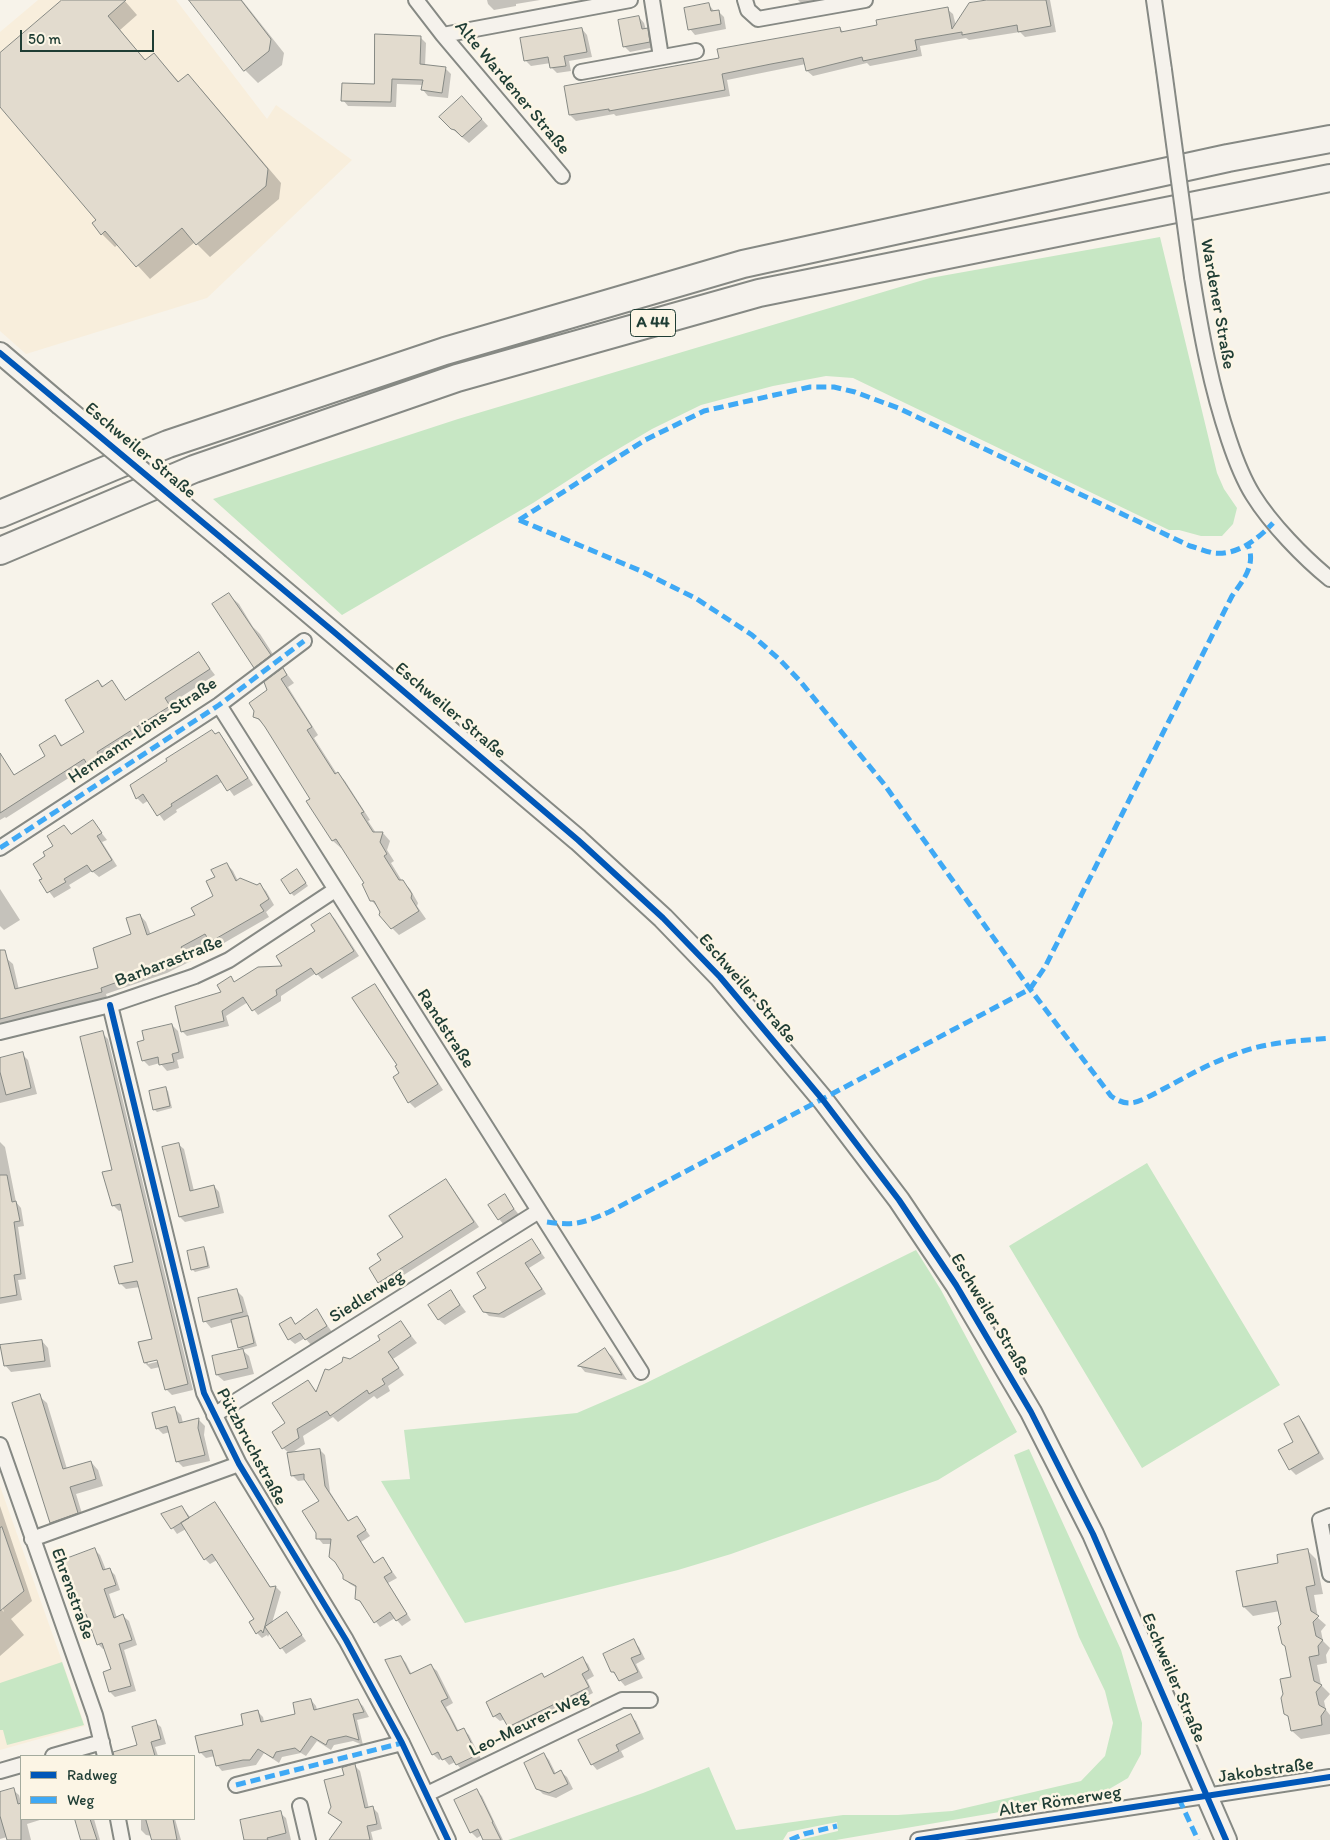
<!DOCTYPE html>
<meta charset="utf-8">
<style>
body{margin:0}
#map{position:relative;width:1330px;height:1840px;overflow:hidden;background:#f7f3ea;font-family:Itim,sans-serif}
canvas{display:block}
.legend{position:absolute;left:20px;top:1755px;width:175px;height:65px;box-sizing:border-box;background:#fcf5e5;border:1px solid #a4ab9e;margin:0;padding:6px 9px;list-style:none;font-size:15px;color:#1f3d34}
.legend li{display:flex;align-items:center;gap:10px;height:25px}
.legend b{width:25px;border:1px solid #a4ab9e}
.scale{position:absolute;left:20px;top:30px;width:134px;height:22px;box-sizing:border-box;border:2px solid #1f3d34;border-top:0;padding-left:6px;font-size:15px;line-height:18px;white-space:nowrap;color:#1f3d34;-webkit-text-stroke:4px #fcf5e5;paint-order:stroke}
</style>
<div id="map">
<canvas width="1330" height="1840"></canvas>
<ul class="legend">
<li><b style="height:6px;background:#0057b8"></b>Radweg</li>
<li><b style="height:6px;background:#3fa9f5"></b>Weg</li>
</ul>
<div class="scale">50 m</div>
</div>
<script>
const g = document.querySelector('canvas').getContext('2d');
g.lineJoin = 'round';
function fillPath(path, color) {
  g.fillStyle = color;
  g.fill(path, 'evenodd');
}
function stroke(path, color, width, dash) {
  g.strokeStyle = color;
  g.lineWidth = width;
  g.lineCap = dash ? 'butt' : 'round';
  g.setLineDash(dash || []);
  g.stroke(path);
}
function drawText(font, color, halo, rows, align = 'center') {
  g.font = font + ' Itim,sans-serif';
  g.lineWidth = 5;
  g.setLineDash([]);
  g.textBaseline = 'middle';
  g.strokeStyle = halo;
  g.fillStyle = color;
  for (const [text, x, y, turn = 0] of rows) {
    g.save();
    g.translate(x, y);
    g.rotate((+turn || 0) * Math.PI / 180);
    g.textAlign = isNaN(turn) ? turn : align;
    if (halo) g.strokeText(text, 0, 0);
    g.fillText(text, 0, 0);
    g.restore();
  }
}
const built = new Path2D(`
 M38,0H176L267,119L276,105L352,160L207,298L26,354L0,331V32Z
 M0,1486L85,1726L0,1750Z`);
const green = new Path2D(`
 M1160,237L1217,473L1224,489L1237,508L1233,524L1222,536H1201L1179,530H1169L853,378L826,376L773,386L701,405L652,429L598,461L533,503L342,615L213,499L458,419L930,278Z
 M1147,1163L1280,1385L1142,1468L1009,1246Z
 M916,1250L941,1290L1017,1432L938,1480L731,1554L678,1570L465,1623L381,1481L410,1479L404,1430L577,1413L642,1385Z
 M1029,1449L1121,1650L1142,1723L1141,1754L1128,1778L1099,1795L836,1840H799L838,1831L837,1822L788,1832L783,1840H508L643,1793L709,1767L736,1830L843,1815H898L952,1811L1081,1781L1105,1756L1113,1723L1105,1691L1079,1637L1014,1455Z
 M62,1662L84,1725L7,1745L3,1730H0V1683Z`);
const shadow = new Path2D(`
 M64,0H124L137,15L120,30L146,61L154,54L180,83L201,89L281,183L279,199L210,257L195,242L150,279L118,244L115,247L102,234L98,220L0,105V55Z
 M191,0H242L284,53L282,65L258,83L245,70Z
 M487,0H540L516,4V6L494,10L488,4Z
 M798,0H815L816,2L803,5Z
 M993,0H1050L1056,32L1025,37L1020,32L969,40L966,38L920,46L922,56L870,66L867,63L813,76L807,71L806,64L727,80L730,96L616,116L614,114L576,121L570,115L720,59L840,28L844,33L947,9L953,14L956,26Z
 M709,5L715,12L718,11L724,17L726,29L695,35L690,29Z
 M639,17L644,23L646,30L653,35L655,47L630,52L624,46Z
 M582,29L587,35L592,57L569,61L571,71L557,73L551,67V63L531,66L526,61L522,39Z
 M420,37L426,43L425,66L445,68L451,74L448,98L428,96L423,90V85L397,84L396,107L348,106L343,100L375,85Z
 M468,104L488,126L469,143L451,128Z
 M229,595L239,604L253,627L260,634L280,665L265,677L255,667Z
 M199,654L215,675L170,704L175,712L102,758L104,762L93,769L89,765L6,818L5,817L0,820V763L4,761L15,776L47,756L55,737L63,746L86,732L98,681L104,687L112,682L126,701Z
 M283,669L294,683L288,687L318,735L314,738L337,774L338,773L345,781L370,820L368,821L376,833H383L390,841L387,850L394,861L391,863L402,881L410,889L418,903L417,906L426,919L399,935L384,920L381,911L371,900L366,883L342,847L341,848L333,841L308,801L312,799L265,725L255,717L269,690Z
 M219,733L224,739L253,785L234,796L223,781L176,810L177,812L164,821L149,800L143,804L137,798Z
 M93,822L107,840L102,842L117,866L99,877L92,871L69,885L71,888L54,898L41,881L44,879L47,856L55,846L64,826L72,835Z
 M227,864L233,871L238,881L257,887L260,885L266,891L274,905L266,912L269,917L217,947L210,941L187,953L191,961L167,973L106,994L107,998L11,1024L0,1031V962L6,958L13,964L19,990L100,969L133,935L140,915L146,922L151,935L196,915L215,896L216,877Z
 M297,870L308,886L294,896L291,893Z
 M0,889L20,920L4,930L0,926Z
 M330,914L335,919L359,956L322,979L316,973L281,996V1001L258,1015L248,1002L226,1016L229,1026L187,1036L182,1031L223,993L230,978L235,983L285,967L317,932Z
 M374,985L380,991L443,1090L415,1108L409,1102L394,1077L401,1074Z
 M172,1025L178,1031L184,1058L177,1060L179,1068L167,1071L160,1063L149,1066L143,1060L146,1041Z
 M102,1033L108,1039L193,1390L172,1395L166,1389L160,1367L151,1369L145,1363L140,1343L153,1340L140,1287L126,1289L120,1283L135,1262L122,1210L119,1211L113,1205L114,1171ZM163,1358L164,1360L148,1364V1361Z
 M22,1054L28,1060L37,1094L0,1103V1059Z
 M165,1088L168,1091L172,1108L157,1112L154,1109Z
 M0,1142L5,1147L16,1202L21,1208L24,1226L18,1227L26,1279L18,1280L22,1300L0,1304Z
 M178,1144L184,1149L194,1191L214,1186L219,1192L224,1213L185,1222L180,1217Z
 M446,1180L451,1186L479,1227L385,1287L379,1282L383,1261L405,1238Z
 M504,1196L520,1216L505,1226L499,1219Z
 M532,1240L545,1258L529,1268L546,1294L504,1318L489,1316L484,1311L488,1288Z
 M203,1248L206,1251L210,1268L195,1272L192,1269Z
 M236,1290L243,1297L257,1346L242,1350L249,1356L254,1374L224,1381L217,1375L213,1357L242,1350L239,1347L233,1322L211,1328L205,1321Z
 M451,1292L466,1312L445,1325L438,1319Z
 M317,1311L332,1332L311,1345L305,1338L295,1344L289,1339L291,1319L296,1324Z
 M401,1323L417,1343L393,1359L404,1375L388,1386L390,1391L377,1399L374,1396L338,1422L333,1417L303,1436L305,1444L290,1454L320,1450L325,1455L330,1492L349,1522L357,1517L370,1536L361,1542L375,1564L383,1559L397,1578L388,1583L411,1620L402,1626L395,1618L380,1627L357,1598V1588L350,1584L344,1579V1574L331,1544H323L318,1538L320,1501L307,1480L298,1481L292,1475L289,1453L283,1448L287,1424L308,1382L317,1392L329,1371L350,1361L382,1340Z
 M42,1341L48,1348L51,1367L11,1372L5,1365Z
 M605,1350L612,1356L627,1380L585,1372L580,1366Z
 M39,1396L47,1403L67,1469L91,1462L98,1470L103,1486L76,1494L84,1520L58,1530L51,1523Z
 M175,1409L181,1415L183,1423L199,1420L205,1426L204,1435L210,1461L183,1467L177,1461L170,1432L163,1434L157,1428Z
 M1299,1417L1304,1423L1324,1459L1296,1475L1290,1469Z
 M214,1503L220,1509L271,1588L276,1587L281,1592L272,1623L287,1614L306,1641L286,1654L270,1632L268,1637L267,1635L262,1638L257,1633L256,1619L217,1560L210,1564L205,1559L186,1529L177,1534L163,1514L182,1507L191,1518Z
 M0,1506L32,1601L11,1619L24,1635L0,1656V1608L4,1612L0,1600Z
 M95,1550L100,1555L106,1570L109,1569L115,1575L120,1590L109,1594L117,1618L123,1616L129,1621L137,1645L124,1650L136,1691L115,1697L110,1692L112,1670L105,1649H103L98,1644L89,1620L83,1614Z
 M1307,1550L1316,1559L1323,1594L1314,1595L1318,1618L1326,1625L1321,1631L1323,1641L1330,1648L1326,1655L1327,1663L1317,1665L1321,1685L1330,1694L1324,1701L1326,1710L1330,1715V1734L1301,1739L1292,1731V1678L1280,1611L1253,1616L1244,1607L1237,1572L1280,1564Z
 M633,1641L639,1647L645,1659L636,1664L643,1678L625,1686L612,1671Z
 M401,1657L406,1663L412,1675L431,1666L437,1671L453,1703L446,1707L454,1722L459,1732L463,1729L469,1735L482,1761L462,1770L455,1762L449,1765L443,1758L439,1760L433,1754L387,1661Z
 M583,1659L588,1664L594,1676L587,1680L593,1693L514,1732L509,1727L505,1719L500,1721L494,1716L544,1678Z
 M311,1700L316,1706L317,1710L358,1701L363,1706L369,1717L357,1720L363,1745L353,1741L334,1745L331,1750L317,1741L306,1756L301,1753L282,1757L279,1763L264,1753L256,1765L222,1771L217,1765L215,1756L206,1758L200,1752L245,1726L258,1712L263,1717L264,1722L296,1715Z
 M630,1716L636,1721L644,1739L621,1751L624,1757L597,1770L592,1764Z
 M155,1722L161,1727L166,1744L155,1747L158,1756H123L118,1751L139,1746Z
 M544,1754L549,1760L556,1774L561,1772L567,1777L573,1789L556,1798L543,1794L537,1788Z
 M355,1766L360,1771L369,1809L373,1808L378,1813L382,1829L371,1832L373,1840H334L342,1823L329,1813L345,1776Z
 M13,1790L19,1795L21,1803V1819H43L27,1824L31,1840H8L7,1837L0,1839V1817L1,1816L0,1794Z
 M477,1791L482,1796L503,1840H484L482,1835L477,1838L471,1832L456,1801Z
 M280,1813L286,1818L291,1840H246Z
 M76,1819H94L100,1840H82Z
 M141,1819H175L181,1840H153L152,1836L146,1835L141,1830Z`);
const building = new Path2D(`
 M62,0H126L108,16L145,60L154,53L178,82L188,74L268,169L266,186L196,245L182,228L136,267L105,231L101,235L92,223L96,220L0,107V53Z
 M189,0H241L271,39L269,51L244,71Z
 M987,0H1046L1051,26L1018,32L1017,25L962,35V32L915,40L917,50L863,61L862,57L806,71L803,58L771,64L722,74L725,90L609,111V109L569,115L564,86L719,58L717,49L840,27L841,32L877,25L876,20L948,7L952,29L969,3Z
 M709,3L711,11L719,10L721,24L688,30L684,8Z
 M639,16L642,29L648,28L650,42L623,47L618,20Z
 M582,28L587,52L564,56L566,66L550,68L548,57L524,61L520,38Z
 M375,34L421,36L420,64L446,67L442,93L421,90L423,80L392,79L391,102L341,101L342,83L374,84Z
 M462,96L482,119L462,137L455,130L451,129L439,117Z
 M229,593L271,655L254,668L212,604Z
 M199,652L210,669L165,698L170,706L97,752L99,756L87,764L84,759L0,813V753L14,775L45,756L39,745L55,735L61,746L84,732L65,700L98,680L102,687L112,680L125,700Z
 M283,668L287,675L281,679L312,727L307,730L335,774L338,772L364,812L361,813L373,832H383L380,842L387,854L384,856L399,880H403L412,894L411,898L419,911L391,929L379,915L380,912L374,901H370L362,884L364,883L336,839L332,841L306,801L310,799L265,727L259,719L253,717L254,711L249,703L267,690L264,682Z
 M212,730L215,734L219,732L248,778L227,791L217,775L171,804L172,806L157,816L143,794L136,799L130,785L167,761L166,759Z
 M93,820L102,833L97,836L112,860L92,872L87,865L64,879L66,882L47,893L39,880L42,879L33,864L45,856L43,852L53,846L47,836L64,825L71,834Z
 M227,863L236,881L240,878L257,885L260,883L269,899L260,905L264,911L210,942L205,934L181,947L185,954L159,967L101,988L102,992L0,1019V950H5L15,989L98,968L93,948L131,934L126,918L140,914L147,935L195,915L191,908L213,896L206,881L215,877L211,870Z
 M297,869L306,883L290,894L281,880Z
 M330,913L354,951L316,975L311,968L276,990L277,995L252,1011L243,997L222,1011L224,1021L181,1032L175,1006L221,992L217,985L231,976L234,982L258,967L282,966L276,956L315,931L311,925Z
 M375,984L438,1084L408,1103L393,1077L399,1073L395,1066L397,1065L352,998Z
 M172,1024L179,1052L172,1054L174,1062L159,1065L158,1057L142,1061L137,1042L144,1040L142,1031Z
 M103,1031L188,1384L165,1390L157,1360L144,1363L138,1342L152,1339L137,1281L119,1284L114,1266L133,1262L120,1204L112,1206L102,1172L112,1170L80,1037Z
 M23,1052L31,1088L6,1095L0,1072V1058Z
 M166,1087L170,1106L153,1110L149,1091Z
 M179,1143L190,1191L214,1185L219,1207L179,1217L162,1147Z
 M0,1175H7L12,1202L16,1201L20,1221L14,1222L21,1274L14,1275L17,1295L0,1298Z
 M446,1179L474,1222L378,1283L369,1268L381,1260L377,1254L403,1237L389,1216Z
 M505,1194L514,1209L498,1220L488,1205Z
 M532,1239L541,1253L525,1263L542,1289L499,1314L483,1312L473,1296L486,1288L477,1273Z
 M204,1247L208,1266L191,1270L187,1251Z
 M237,1289L243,1312L203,1322L198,1298Z
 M451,1290L460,1305L438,1320L428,1305Z
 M317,1309L327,1326L305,1340L300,1333L288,1340L279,1324L291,1317L295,1324Z
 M248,1316L254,1343L238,1348L231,1320Z
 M401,1321L411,1336L388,1352L399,1368L382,1379L385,1384L369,1394L367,1390L330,1416L327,1411L297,1429L299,1438L282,1449L272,1432L285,1423L272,1403L308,1380L316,1392L325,1369L329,1370L342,1362L343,1357L350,1359L380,1340L378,1336Z
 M42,1340L45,1361L4,1366L0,1345Z
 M605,1348L622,1375L578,1366Z
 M243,1349L248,1368L216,1375L212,1356Z
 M40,1394L63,1469L91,1461L96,1479L70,1487L78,1513L50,1523L12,1403Z
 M175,1407L179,1423L199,1418L198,1428L205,1455L176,1462L167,1426L156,1429L152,1413Z
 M1299,1416L1319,1453L1289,1470L1278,1450L1293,1442L1284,1424Z
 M320,1449L325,1486L348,1521L357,1516L366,1530L357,1536L374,1563L383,1557L392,1572L384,1577L407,1614L396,1621L390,1612L374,1623L360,1601L355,1599L356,1586L343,1579V1575L335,1562L329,1557L331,1539H316V1533L302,1511L319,1501L304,1479V1474L291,1476L287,1453Z
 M215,1502L270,1587L276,1586L263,1633L261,1630L256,1634L249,1622L254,1619L212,1554L204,1560L181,1523Z
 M182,1506L189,1518L171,1529L161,1514Z
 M2,1527L24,1591L0,1611V1528Z
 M95,1548L103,1570L110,1568L116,1585L104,1589L114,1618L123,1614L132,1640L119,1644L131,1686L109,1692L103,1672L111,1669L102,1643L97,1645L86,1614L82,1615L63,1560Z
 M1308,1549L1315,1585L1306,1587L1311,1611L1319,1616L1313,1622L1316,1636L1323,1640L1318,1646L1319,1655L1309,1657L1314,1681L1322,1685L1316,1692L1319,1705L1326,1709L1321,1716L1322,1725L1291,1731L1288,1716L1284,1714L1281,1698L1283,1694L1280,1679L1291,1677L1285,1646L1282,1644L1278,1627L1281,1624L1276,1601L1243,1607L1236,1571L1278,1563L1277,1555Z
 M287,1612L302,1635L280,1649L265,1627Z
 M634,1639L641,1654L631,1658L638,1672L619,1681L614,1672H611L603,1654Z
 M401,1656L410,1674L431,1664L448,1698L441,1701L449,1715L457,1731L464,1728L477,1755L456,1765L451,1756L442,1760L438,1752L432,1755L385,1660Z
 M583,1657L589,1670L582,1674L589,1687L508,1727L500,1713L493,1717L486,1702L542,1673L544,1677Z
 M311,1699L314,1710L358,1699L364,1712L353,1714L359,1740L346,1736L328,1740L326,1745L311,1736L300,1752L295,1748L276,1752L273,1758L258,1749L250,1760H243L216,1766L212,1750L199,1753L195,1736L243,1725L241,1714L258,1710L261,1722L295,1714L293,1703Z
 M631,1714L640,1733L616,1745L619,1751L591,1765L578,1740Z
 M156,1720L161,1739L151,1742L155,1756H114L113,1752L137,1745L132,1727Z
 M544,1753L554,1774L561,1770L568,1784L549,1793L536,1789L524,1763Z
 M355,1764L365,1808L373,1806L377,1824L367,1826L370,1840H329L342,1822L328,1813L331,1807L324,1780L344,1775L342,1768Z
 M14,1788L18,1804L21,1803V1840H7L0,1816V1792Z
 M477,1789L493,1822H492L501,1840H483L478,1829L470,1833L454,1800Z
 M281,1811L286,1833L267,1838L268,1840H244L240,1820Z
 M75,1819H90L97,1840H81Z
 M146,1819H173L177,1840H152Z`);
const street = new Path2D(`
 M416,0L443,35L562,176
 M652,0L661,57
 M745,0L748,10L758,19L865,0
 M1154,0L1164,70
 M443,35L630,0
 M581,72L696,51
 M1192,277C1201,333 1211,387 1229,440C1235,458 1243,479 1253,495C1271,524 1304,558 1330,579
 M219,705L641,1372
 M0,848L219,705L304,641
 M110,1005L204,1393L239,1464L346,1640L402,1743L448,1840
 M0,1032L110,1005L195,976L229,960L335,890
 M214,1415L539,1211
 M0,1445L95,1715L105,1756
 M1330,1516L1320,1520L1330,1574
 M32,1539L239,1464
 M53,1756L102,1742
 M0,1771L21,1765
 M236,1785L402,1743
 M427,1794L622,1700H650
 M300,1806L308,1840
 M118,1819L122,1840
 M918,1840L1330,1777`);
const secondary = new Path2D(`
 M0,353L60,404
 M233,548L578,840L663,918L720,977L823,1100L899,1200L956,1285L1031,1412L1093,1534L1226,1840`);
const highway = new Path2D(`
 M0,514L168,444L445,351L743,264L1228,158L1330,139
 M0,551L194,469L457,378L759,293L1330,178`);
const streetBridge = new Path2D(`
 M1164,70L1192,277`);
const secondaryBridge = new Path2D(`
 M60,404L233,548`);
const quiet = new Path2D(`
 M519,520L641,571L697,599L752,635L780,660L800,681L884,784L1030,989L1111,1096C1124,1105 1132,1105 1146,1098C1176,1083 1204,1065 1236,1054C1265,1042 1299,1041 1330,1038
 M519,520L645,440L704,411L810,387H834L855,392L898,408L1190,546C1197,548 1205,551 1213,553C1237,556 1258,539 1273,523
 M0,848L219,705L304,641
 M547,1222C575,1226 583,1223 609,1212L1030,989L1045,967L1232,596C1244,579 1256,565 1248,545
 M236,1785L402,1743
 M1179,1799L1198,1840
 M790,1840L804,1834L837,1826`);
const cycleway = new Path2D(`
 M0,353L334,632L578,840L663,918L720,977L823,1100L899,1200L956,1285L1031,1412L1093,1534L1226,1840
 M110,1005L204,1393L239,1464L346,1640L402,1743L448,1840
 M918,1840L1330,1777`);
const shields = [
 [653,323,45]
];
const shieldNames = [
 ["A 44",653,323]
];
const streetNames = [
 ["Alte Wardener Straße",512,88,50],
 ["Wardener Straße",1217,304,80],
 ["Eschweiler Straße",140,451,40],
 ["Eschweiler Straße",450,711,40],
 ["Hermann-Löns-Straße",143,731,-34],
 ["Barbarastraße",169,962,-21],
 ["Eschweiler Straße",747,989,49],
 ["Randstraße",445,1029,57],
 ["Siedlerweg",367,1297,-32],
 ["Eschweiler Straße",990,1315,59],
 ["Pützbruchstraße",251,1447,62],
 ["Ehrenstraße",72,1594,70],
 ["Eschweiler Straße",1173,1678,67],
 ["Leo-Meurer-Weg",529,1724,-26],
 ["Jakobstraße",1266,1771,-8],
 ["Alter Römerweg",1060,1802,-9]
];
fillPath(built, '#f8eedc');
fillPath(green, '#c7e7c4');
fillPath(shadow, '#0003');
fillPath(building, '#e2dbce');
stroke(building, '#868984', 1);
stroke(street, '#868984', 18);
stroke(secondary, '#868984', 24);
stroke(highway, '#868984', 30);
stroke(street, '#f5f2ec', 14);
stroke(secondary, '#f5f2ec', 20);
stroke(highway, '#f5f2ec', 26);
stroke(streetBridge, '#868984', 18, []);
stroke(secondaryBridge, '#868984', 24, []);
stroke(streetBridge, '#f5f2ec', 14);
stroke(secondaryBridge, '#f5f2ec', 20);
stroke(quiet, '#3fa9f5', 5, [10, 5]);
stroke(cycleway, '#0057b8', 6);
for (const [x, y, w] of shields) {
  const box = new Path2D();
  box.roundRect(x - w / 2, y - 13.5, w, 27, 4);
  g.fillStyle = '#fcf5e5';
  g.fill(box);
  stroke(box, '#1f3d34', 1);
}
drawText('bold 16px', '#1f3d34', null, shieldNames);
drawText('18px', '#1f3d34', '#fcf5e5', streetNames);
</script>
